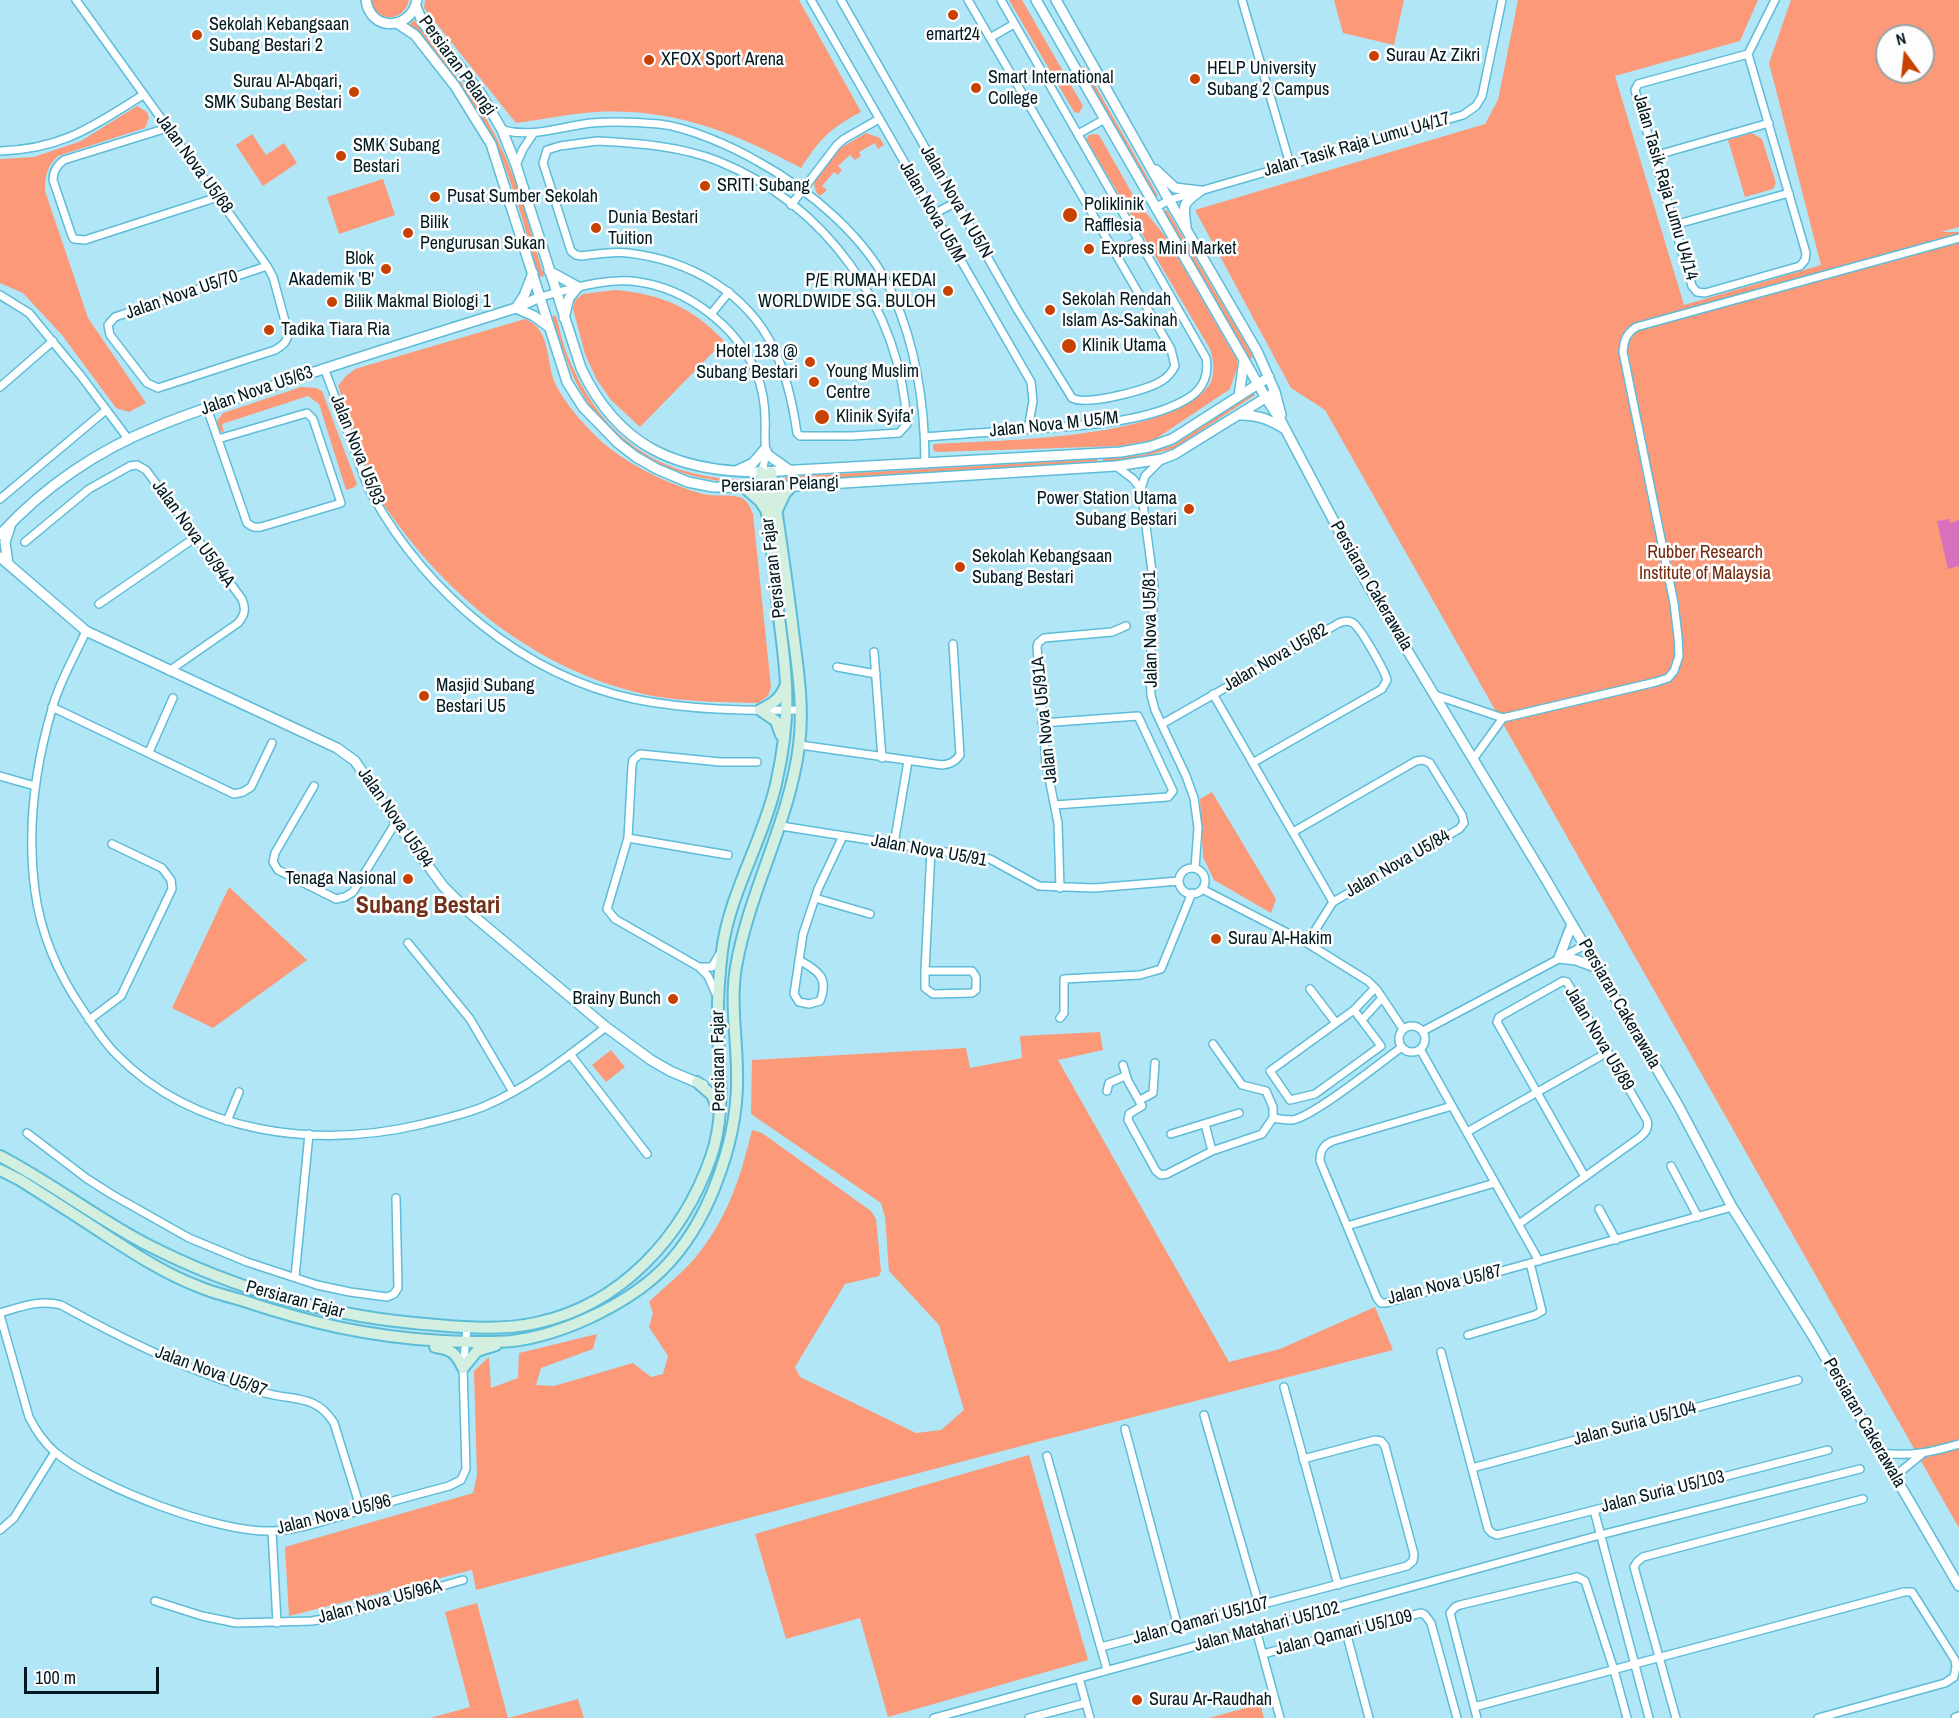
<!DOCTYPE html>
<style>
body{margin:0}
#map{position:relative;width:1959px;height:1718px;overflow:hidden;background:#b1e6f7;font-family:"Archivo Narrow",sans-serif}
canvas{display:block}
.north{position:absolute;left:1875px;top:24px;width:60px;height:60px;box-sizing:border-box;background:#fdfdfd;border:2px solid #98a2a5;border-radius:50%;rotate:345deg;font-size:16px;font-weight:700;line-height:24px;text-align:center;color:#001921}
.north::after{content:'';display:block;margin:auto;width:21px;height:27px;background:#c74100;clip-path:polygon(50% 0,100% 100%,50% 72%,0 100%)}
.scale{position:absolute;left:24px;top:1667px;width:135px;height:27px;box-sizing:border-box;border:3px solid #001921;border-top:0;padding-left:8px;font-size:18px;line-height:21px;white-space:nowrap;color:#001921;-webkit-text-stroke:4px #fdfdfd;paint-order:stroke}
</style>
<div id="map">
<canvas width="1959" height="1718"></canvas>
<div class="north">N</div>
<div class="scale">100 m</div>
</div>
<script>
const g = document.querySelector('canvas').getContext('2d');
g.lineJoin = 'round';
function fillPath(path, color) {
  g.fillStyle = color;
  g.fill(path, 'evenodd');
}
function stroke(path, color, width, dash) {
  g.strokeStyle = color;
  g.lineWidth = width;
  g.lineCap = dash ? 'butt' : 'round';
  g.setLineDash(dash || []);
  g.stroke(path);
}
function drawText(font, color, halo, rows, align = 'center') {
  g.font = font + ' "Archivo Narrow",sans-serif';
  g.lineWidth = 5;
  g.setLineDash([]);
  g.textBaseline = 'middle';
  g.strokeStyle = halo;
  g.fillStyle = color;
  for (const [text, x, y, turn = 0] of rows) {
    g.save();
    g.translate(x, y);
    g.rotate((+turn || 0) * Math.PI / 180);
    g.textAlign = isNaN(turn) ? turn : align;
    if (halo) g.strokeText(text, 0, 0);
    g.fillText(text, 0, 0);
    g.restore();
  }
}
const green = new Path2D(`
 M370,0H409C404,23 375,23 370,0Z
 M425,0H799L861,112C829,129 820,139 801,168C732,131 665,105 585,113C562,115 539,120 516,123L424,8Z
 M1009,0H1022L1083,106L1079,113L1074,112Z
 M1334,0H1404L1394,45L1343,33Z
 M1518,0H1758L1740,41L1615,76L1684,305L1821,265L1769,63L1791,0H1959V227L1941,232H1959V1528L1325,410L1291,388L1195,210L1485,124L1498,100ZM1887,36H1923V72H1887Z
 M414,20C442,59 477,97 498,141C519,183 530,231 544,276L539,277C523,223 510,165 480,116C460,84 433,55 408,26Z
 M1084,66L1158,196L1155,197L1081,68Z
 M137,106L147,112L149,118L145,128L58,156C47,166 45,176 45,191L88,318L146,403L129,412L116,408L62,335L23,293L0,283V159L34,157L81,141Z
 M866,133L880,138L884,145L878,149L875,143L859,152L861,156L855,160L850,155L838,166L842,170L838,175L834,172L822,186L827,190L820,196L816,192L814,184L817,177L839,149Z
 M1752,133L1762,139L1776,183L1773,189L1745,197L1728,140Z
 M252,134L266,155L284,143L297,163L263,186L236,145Z
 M1094,134L1099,135L1137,202L1166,237L1237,360V368L1230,389L1154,440L1120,446L937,452L933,450V444C1002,440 1159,440 1207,388C1216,379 1214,360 1210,349L1086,139L1089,135Z
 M383,179L395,215L339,234L327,197Z
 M1167,210L1253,356L1252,358L1249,359L1163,212Z
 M615,290C661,294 692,307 724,341L640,427L611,400L597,380L585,354L573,309L575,300L583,294Z
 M554,315L556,316C560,330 563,346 569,359C604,442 662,479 750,480V483C673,482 608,450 574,378C565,358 559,337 552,317Z
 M525,319C552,329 545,363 556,385C565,404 587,428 602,442C630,466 668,484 703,494C715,497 728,494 739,497C747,499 750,507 753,514L771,687L768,696L758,703C723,702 687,702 653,696C537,673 439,592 377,494C371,484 368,470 364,460C355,435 347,411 338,386L345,377L355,369Z
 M301,387L316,388L322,391L357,484L355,487L346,490L319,404L308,396L222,424L224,433L219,430L217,421L223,413Z
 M1253,393L1255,395L1175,448L1142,457L1103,462V458L1142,455L1174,445Z
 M1097,459V462L785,481V477Z
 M1212,792L1276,899L1271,913L1214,880L1203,857L1200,799Z
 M229,887L307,960L213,1028L172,1008Z
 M1100,1032L1103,1050L1058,1060L1229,1362L1280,1349L1375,1307L1393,1350L1025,1445L476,1590L472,1570L289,1616L285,1547L473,1493L477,1475L474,1371L489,1357L491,1388L518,1378L519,1353L597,1334L593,1349L541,1368L536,1385L554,1386L633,1363L651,1377L663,1374L668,1356L649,1327L653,1313L649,1302C666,1285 688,1269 702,1249C729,1214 742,1172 752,1130L762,1133L871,1211L876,1219L881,1271L879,1276L845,1284L795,1367L800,1377L916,1433L941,1430L964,1410L939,1325L889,1271L885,1217L881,1203L751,1114L752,1060L966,1048L970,1068L1022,1058L1020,1036Z
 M611,1050L625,1067L606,1082L592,1065Z
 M1029,1455L1088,1660L888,1717L860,1618L786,1639L755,1534Z
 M477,1603L508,1718L578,1699L584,1718H430L470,1707L445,1612Z
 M1260,1704L1264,1718H1209Z`);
const water = new Path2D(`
 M1949,519L1950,523L1959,520V566L1948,569L1937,521Z`);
const minor = new Path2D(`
 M76,0L267,266L273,277L288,332C288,342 283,345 275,350L158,388L147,383L110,335L108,325L115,317L267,266
 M811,0L1031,382L1033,401L1028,429
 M841,0L1017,309L1072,398C1087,406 1148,390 1163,380C1169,376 1172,372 1175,366L1171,349L968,0
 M1242,0L1290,164
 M990,38L1014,24
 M1748,54L1638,84L1635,90L1692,286L1697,292L1705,293L1800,266L1805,260L1806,253L1748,54L1775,0
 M167,128L64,160C57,165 53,171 53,180L72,236L74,239L85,240L218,197
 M502,130C534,138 559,127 591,123C613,121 637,122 659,124C688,127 731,146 757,161C810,190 868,238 893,295C916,347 925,408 925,464
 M1078,134L1105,119
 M597,141C637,143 680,146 718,161C826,205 900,307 907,424L899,433L852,436H800L797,433C793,405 786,374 774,349C747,292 689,260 628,253C613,251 597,254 582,256L576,255L571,251L543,163L547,150L560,146Z
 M0,151C63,149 91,127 143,95
 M1654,156L1769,123
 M516,165L523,149L533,134
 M791,205L837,145L844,139L879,119
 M1155,208L1169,200L1463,115L1476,106L1482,96L1502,0
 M934,214L956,202
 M1674,225L1789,193
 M1115,253L1139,240
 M0,295L29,313L81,376L129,440
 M540,297C571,289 607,277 639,282C687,289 735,325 755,370C764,390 766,411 765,432C765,447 767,460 761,472
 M711,314L729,292
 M324,368C335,396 345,425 356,453C361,467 365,483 372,495C427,593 522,675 634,699C689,710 745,711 801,710
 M0,387L53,341
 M207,408L247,523C252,527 255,528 261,527L341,503L313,419L307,413L218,439
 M925,437C960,434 995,432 1030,429C1076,426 1151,423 1190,397C1204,388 1209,373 1206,358L1001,0
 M1162,459L1145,476L1141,489L1154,586L1150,673L1151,695L1155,710L1186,776L1194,798L1198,828L1195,868
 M1116,466L1133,479L1141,489
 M0,499L106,410
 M25,542L89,489L130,466L137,465L146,470L242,599C246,609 245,615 238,623L169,671
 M99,604L196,537
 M86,631C75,656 59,682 52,709C35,767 27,831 35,891C41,935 58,974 83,1010C93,1025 103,1041 116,1054C195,1135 318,1149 423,1124C443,1119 466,1114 485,1106C530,1087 568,1056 606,1027
 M874,652L882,758
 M837,667L876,674
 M1213,694L1333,902
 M1435,695L1503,718L1656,682L1668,678L1674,671L1679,656L1678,637L1674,603L1623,352C1624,340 1626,334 1636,327L1959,238
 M52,707L234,794L243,792L251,787L272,743
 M1042,723L1138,716L1173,791L1168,797L1055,805
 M1162,724L1339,623C1344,621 1348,620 1353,623C1360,627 1385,671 1387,680L1382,689L1254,762
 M800,745L942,765C950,764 955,762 960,755L953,644
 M149,752L173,698
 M1474,758L1503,718
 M0,776L35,786
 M314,786L275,853L273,862L278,870L336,899L345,897L353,892L396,822
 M781,826L990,859L1039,886L1094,888L1179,881
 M1293,832L1416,761L1423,760L1430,763L1462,815L1464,823L1459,829L1333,902L1307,943
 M628,838L728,855
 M894,844L908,761
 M1179 881a13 13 0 1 1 26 0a13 13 0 1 1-26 0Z
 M1060,888L1058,823L1046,763L1037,647L1038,643L1044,638L1112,632L1126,626
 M1202,889L1307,943L1368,981L1377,990L1403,1029
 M815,898L870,914
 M408,943L470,1019L513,1092
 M799,960C819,971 829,978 820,1001L809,1004L799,1002L794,994L803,934L818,889L843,836
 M699,967H712L719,955
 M925,971H972L976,977V990L972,993L933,994L925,988V971L931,850
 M1310,989L1336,1023
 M715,992L708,976L699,967L615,919L607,909L628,838L632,765L633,760L640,754L720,762H757
 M1354,1010L1381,1046L1315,1094L1290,1100L1270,1071L1354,1010L1375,988
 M1060,1018L1064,1013V979L1140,975L1161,969L1192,893
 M1363,1019L1382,998
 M89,1020L121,996L172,889L171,880L162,868L112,844
 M1399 1039a13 13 0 1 1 26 0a13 13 0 1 1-26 0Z
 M1423,1031L1585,945
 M1420,1049L1539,1261
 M570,1054L647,1154
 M1123,1065L1128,1081L1142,1106L1129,1114L1128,1120L1156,1171L1161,1175L1167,1174L1212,1151L1262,1134L1273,1118V1107L1266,1091L1242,1085L1213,1044
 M1107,1091L1109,1083L1125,1076
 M1140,1100L1153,1093L1155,1063
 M1452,1106L1333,1141C1323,1145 1320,1151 1320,1161L1377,1298L1381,1303H1386L1732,1207
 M1273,1118C1279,1119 1286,1120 1292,1120C1313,1117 1381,1062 1402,1047
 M227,1121L239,1092
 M1205,1124L1212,1151
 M1467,1132L1608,1052
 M27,1133L86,1178L111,1194L189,1238L247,1262L317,1285L350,1292L387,1297L394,1294L398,1288L396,1198
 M1171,1134L1239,1113
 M1671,1166L1698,1217
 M1599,1209L1616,1240
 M1519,1224L1639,1138C1646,1132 1649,1129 1647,1120L1567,982L1563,981L1499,1017L1497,1022L1585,1177
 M1347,1226L1495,1183
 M295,1277L309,1134
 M0,1313C20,1307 40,1299 61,1305C126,1341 194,1374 265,1393C294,1401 316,1394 334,1423L361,1510
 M0,1315L29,1417C36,1431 44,1443 56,1453C99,1488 218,1533 272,1531C298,1530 323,1521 348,1514C381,1504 415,1495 449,1486L461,1480L466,1469L463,1368L467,1328
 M1468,1335L1535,1315L1542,1311L1530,1263
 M1441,1352L1488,1529L1492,1533L1497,1535L1828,1450
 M1284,1387L1338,1585
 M1204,1415L1259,1605
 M1125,1429L1178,1627
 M1881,1453C1911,1457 1931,1452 1959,1444
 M1047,1456L1107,1670
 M1472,1468L1798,1380
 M1895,1476L1922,1454
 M1594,1510L1649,1718
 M0,1530L14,1518L55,1452
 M272,1531L277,1623
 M155,1601L202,1616L236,1623L312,1621L338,1616L463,1580
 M1256,1630L1280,1718
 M1346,1632L1369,1718
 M1101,1647L1407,1566L1413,1561L1414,1554L1385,1446L1381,1441L1375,1440L1303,1459
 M1263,1654L1421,1613L1425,1615L1431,1623L1457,1718
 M1079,1678L1090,1718
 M1474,1707L1904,1592H1912L1955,1660L1956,1667L1954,1677L1945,1683L1818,1718
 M934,1718L1600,1535L1860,1469
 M1029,1718L1086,1703
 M1477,1718L1450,1613L1455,1607L1460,1605L1577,1577L1585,1581L1614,1670L1627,1718
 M1676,1718L1634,1567L1637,1562L1643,1557L1863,1499`);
const tertiary = new Path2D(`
 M366,0C370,32 411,31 417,0
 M1036,0L1266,398L1281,421L1366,582L1545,878L1678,1105L1732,1207L1811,1333L1959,1586
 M1056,0L1169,200L1257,351L1275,392L1281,415
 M416,7L423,23L457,63L481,94L502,130L516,165L581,368C618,447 677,472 761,472L1121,452L1149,447L1172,439L1269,377
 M397,23L415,35L455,86L491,144L567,382L583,407L618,443L636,457L657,469L688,482L713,487L763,488L1116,466L1162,459L1175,454L1275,392
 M1156,170L1175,188L1200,191
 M1186,226C1183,204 1182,204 1200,191
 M549,271L578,287L569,298L564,318
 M516,308L524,296L533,273
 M516,308L534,316L549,327
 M1239,396L1244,360
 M1240,415C1258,415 1269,419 1285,429
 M736,471L753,463L765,449L768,455L789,470
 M0,535C42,488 98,450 156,427C191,412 228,401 264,389C347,360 431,335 516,308L540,297
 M0,557L86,631L337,748L355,761L396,822L443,886L470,913L606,1027L651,1060L670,1071L703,1085
 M8,564L5,542L10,527
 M1572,924L1559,958L1576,960L1598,968
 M1956,1718L1959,1717`);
const secondary = new Path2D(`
 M745,488L760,501L766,510
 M777,510L785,493L792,486
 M760,710L776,721L781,735
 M760,710C772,704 779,700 785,687
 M697,1082L712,1095L718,1110
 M0,1156C50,1182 95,1217 144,1243C235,1290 334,1318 437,1325C469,1328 504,1330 536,1323C621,1305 683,1237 711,1157C726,1114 719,1072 718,1028C717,1003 719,977 722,951C729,894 763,841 776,784C783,753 788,718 786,685C785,660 781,634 778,609C774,563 768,518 761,472
 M0,1170L20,1180C50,1199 80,1218 110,1238C138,1256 166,1274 197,1286C211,1292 226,1296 241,1300C310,1323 369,1337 443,1341C465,1342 489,1343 512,1341C562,1335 626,1305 662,1270C686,1246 703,1217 715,1186C729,1151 738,1112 737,1074C737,1038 730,1002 736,967C749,891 789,823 799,746C804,708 798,670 793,632C787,578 778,526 771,472
 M435,1347C451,1349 456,1353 463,1368
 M463,1368L477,1351L496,1345`);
const markers = [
 [953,15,6,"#c74100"],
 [197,35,6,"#c74100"],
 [1374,56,6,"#c74100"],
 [649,60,6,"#c74100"],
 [1195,79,6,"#c74100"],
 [976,88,6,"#c74100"],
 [354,92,6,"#c74100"],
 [341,156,6,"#c74100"],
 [705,186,6,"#c74100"],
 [435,197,6,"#c74100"],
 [1070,215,8,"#c74100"],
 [596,228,6,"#c74100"],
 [408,233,6,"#c74100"],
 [1089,249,6,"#c74100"],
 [386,269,6,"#c74100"],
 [948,291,6,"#c74100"],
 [332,302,6,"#c74100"],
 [1050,310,6,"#c74100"],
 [269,330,6,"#c74100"],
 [1069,346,8,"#c74100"],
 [810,362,6,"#c74100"],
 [814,382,6,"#c74100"],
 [822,417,8,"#c74100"],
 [1189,509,6,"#c74100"],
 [960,567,6,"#c74100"],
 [424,696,6,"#c74100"],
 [408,879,6,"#c74100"],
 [1216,939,6,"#c74100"],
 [673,999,6,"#c74100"],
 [1137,1700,6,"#c74100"]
];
const poiNames = [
 ["Sekolah Kebangsaan",209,25],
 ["Subang Bestari 2",209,46],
 ["emart24",953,35,"center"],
 ["Surau Az Zikri",1386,56],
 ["XFOX Sport Arena",661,60],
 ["HELP University",1207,69],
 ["Subang 2 Campus",1207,90],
 ["Smart International",988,78],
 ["College",988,99],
 ["Surau Al-Abqari,",342,82,"right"],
 ["SMK Subang Bestari",342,103,"right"],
 ["SMK Subang",353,146],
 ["Bestari",353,167],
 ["SRITI Subang",717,186],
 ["Pusat Sumber Sekolah",447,197],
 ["Poliklinik",1084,205],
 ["Rafflesia",1084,226],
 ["Dunia Bestari",608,218],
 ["Tuition",608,239],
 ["Bilik",420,223],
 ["Pengurusan Sukan",420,244],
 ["Express Mini Market",1101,249],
 ["Blok",374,259,"right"],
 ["Akademik 'B'",374,280,"right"],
 ["P/E RUMAH KEDAI",936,281,"right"],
 ["WORLDWIDE SG. BULOH",936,302,"right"],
 ["Sekolah Rendah",1062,300],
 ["Islam As-Sakinah",1062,321],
 ["Bilik Makmal Biologi 1",344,302],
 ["Tadika Tiara Ria",281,330],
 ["Klinik Utama",1082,346],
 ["Hotel 138 @",798,352,"right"],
 ["Subang Bestari",798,373,"right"],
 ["Young Muslim",826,372],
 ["Centre",826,393],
 ["Klinik Syifa'",836,417],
 ["Power Station Utama",1177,499,"right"],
 ["Subang Bestari",1177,520,"right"],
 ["Sekolah Kebangsaan",972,557],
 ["Subang Bestari",972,578],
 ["Masjid Subang",436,686],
 ["Bestari U5",436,707],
 ["Tenaga Nasional",396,879,"right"],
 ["Surau Al-Hakim",1228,939],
 ["Brainy Bunch",661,999,"right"],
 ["Surau Ar-Raudhah",1149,1700]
];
const streetNames = [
 ["Persiaran Pelangi",457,66,54],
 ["Jalan Tasik Raja Lumu U4/17",1357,145,-16],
 ["Jalan Nova U5/68",194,164,54],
 ["Jalan Tasik Raja Lumu U4/14",1665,187,74],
 ["Jalan Nova N U5/N",956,202,60],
 ["Jalan Nova U5/M",932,212,60],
 ["Jalan Nova U5/70",182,295,-19],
 ["Jalan Nova U5/63",257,391,-19],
 ["Jalan Nova M U5/M",1054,425,-6],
 ["Jalan Nova U5/93",357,450,68],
 ["Persiaran Pelangi",780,485,-2],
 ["Jalan Nova U5/94A",193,534,54],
 ["Persiaran Fajar",774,568,-97],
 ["Persiaran Cakerawala",1371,586,60],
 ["Jalan Nova U5/81",1151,629,-91],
 ["Jalan Nova U5/82",1276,658,-30],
 ["Jalan Nova U5/91A",1045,720,-96],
 ["Jalan Nova U5/94",395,818,55],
 ["Jalan Nova U5/91",929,851,10],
 ["Jalan Nova U5/84",1398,864,-30],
 ["Persiaran Cakerawala",1619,1004,60],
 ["Jalan Nova U5/89",1599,1039,59],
 ["Persiaran Fajar",719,1061,-91],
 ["Jalan Nova U5/87",1445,1285,-14],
 ["Persiaran Fajar",295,1300,15],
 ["Jalan Nova U5/97",211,1372,20],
 ["Persiaran Cakerawala",1864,1423,60],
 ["Jalan Suria U5/104",1635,1424,-15],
 ["Jalan Suria U5/103",1663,1492,-14],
 ["Jalan Nova U5/96",334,1515,-14],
 ["Jalan Nova U5/96A",380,1602,-15],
 ["Jalan Qamari U5/107",1201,1621,-15],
 ["Jalan Matahari U5/102",1267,1627,-15],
 ["Jalan Qamari U5/109",1344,1633,-14]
];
const parkNames = [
 ["Rubber Research",1705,553],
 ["Institute of Malaysia",1705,574]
];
const districtNames = [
 ["Subang Bestari",428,907]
];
fillPath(green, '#fb9978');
fillPath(water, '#d871bb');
stroke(minor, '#5dbcd8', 10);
stroke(tertiary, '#5dbcd8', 12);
stroke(secondary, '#5dbcd8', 14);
stroke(minor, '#fff', 7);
stroke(tertiary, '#fff', 9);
stroke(secondary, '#d2efe0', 10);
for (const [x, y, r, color] of markers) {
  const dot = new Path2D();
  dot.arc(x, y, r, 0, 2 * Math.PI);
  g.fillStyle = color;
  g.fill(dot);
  stroke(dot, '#fdfdfd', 2);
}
drawText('18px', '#001921', '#fdfdfd', poiNames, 'left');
drawText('18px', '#001921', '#fdfdfd', streetNames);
drawText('18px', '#72280b', '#fdfdfd', parkNames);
drawText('bold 24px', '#74311a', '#fdfdfd', districtNames);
</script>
